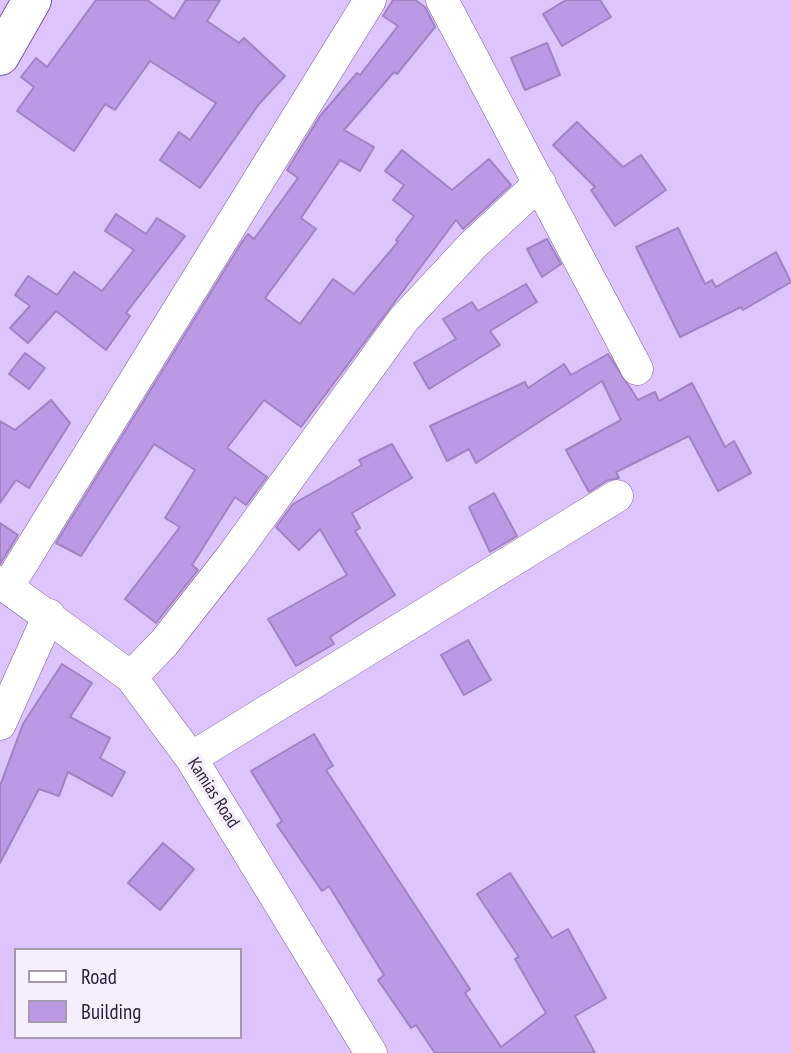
<!DOCTYPE html>
<style>
body{margin:0}
#map{position:relative;width:791px;height:1053px;overflow:hidden;background:#ddc4fc;font-family:"PT Sans Narrow",sans-serif}
canvas{display:block}
.legend{position:absolute;left:14px;top:948px;width:228px;height:91px;box-sizing:border-box;background:#f5effd;border:2px solid #a49bae;margin:0;padding:9px 12px;list-style:none;font-size:21px;color:#2b1e38}
.legend li{display:flex;align-items:center;gap:14px;height:35px}
.legend b{width:35px;border:2px solid #a49bae}
</style>
<div id="map">
<canvas width="791" height="1053"></canvas>
<ul class="legend">
<li><b style="height:9px;background:#fff"></b>Road</li>
<li><b style="height:19px;background:#bc99e4"></b>Building</li>
</ul>
</div>
<script>
const g = document.querySelector('canvas').getContext('2d');
g.lineJoin = 'round';
function fillPath(path, color) {
  g.fillStyle = color;
  g.fill(path, 'evenodd');
}
function stroke(path, color, width, dash) {
  g.strokeStyle = color;
  g.lineWidth = width;
  g.lineCap = dash ? 'butt' : 'round';
  g.setLineDash(dash || []);
  g.stroke(path);
}
function drawText(font, color, halo, rows, align = 'center') {
  g.font = font + ' "PT Sans Narrow",sans-serif';
  g.lineWidth = 7;
  g.setLineDash([]);
  g.textBaseline = 'middle';
  g.strokeStyle = halo;
  g.fillStyle = color;
  for (const [text, x, y, turn = 0] of rows) {
    g.save();
    g.translate(x, y);
    g.rotate((+turn || 0) * Math.PI / 180);
    g.textAlign = isNaN(turn) ? turn : align;
    if (halo) g.strokeText(text, 0, 0);
    g.fillText(text, 0, 0);
    g.restore();
  }
}
const building = new Path2D(`
 M96,0H147L174,19L186,0H220L207,21L239,43L244,38L285,76L259,104L200,188L160,160L179,132L190,140L216,103L150,61L115,110L105,104L74,151L17,111L34,87L21,77L36,58L47,67Z
 M393,0H415L425,7L435,27L397,74L394,72L344,130L374,147L360,171L340,160L301,218L316,229L265,298L300,324L333,279L354,294L398,242L396,240L414,216L393,200L404,185L385,171L402,150L452,190L489,159L511,185L463,229L456,220L301,427L264,400L227,448L267,477L246,505L235,497L192,565L198,570L156,623L125,599L180,527L165,518L195,470L154,444L81,556L56,543L242,242L248,234L254,239L298,178L287,170L320,116L357,73L360,75L398,26L383,16Z
 M566,0H600L611,17L562,46L543,14Z
 M547,43L560,75L525,90L511,58Z
 M577,122L623,167L641,155L666,190L615,226L591,190L595,187L553,145Z
 M116,214L146,234L157,218L185,236L126,313L130,316L106,350L56,311L28,343L10,328L30,306L15,295L28,276L57,295L74,272L102,291L134,250L105,231Z
 M678,228L705,284L712,280L716,287L776,252L791,282L743,310L741,307L680,337L636,247Z
 M547,239L561,264L542,277L527,249Z
 M526,284L537,302L490,331L500,345L429,389L414,363L456,339L443,319L472,302L478,311Z
 M25,353L45,368L29,389L9,374Z
 M608,354L638,400L655,392L659,401L692,383L725,447L734,441L751,473L718,491L689,436L616,472L619,478L608,480L589,492L566,450L621,420L602,381L476,463L469,449L447,461L430,426L525,382L528,388L564,364L571,375Z
 M51,400L70,423L29,488L16,480L0,503V421L15,430Z
 M392,444L412,478L352,513L360,528L355,531L395,595L330,637L334,644L296,666L268,619L347,575L320,529L299,550L276,527L293,504L362,465L359,460Z
 M494,493L517,536L490,552L469,507Z
 M0,523L18,535L0,564Z
 M468,640L491,680L464,695L441,655Z
 M62,664L92,683L70,717L110,738L100,758L125,772L112,796L68,772L59,796L39,789L0,863V786L23,724Z
 M314,734L333,766L326,770L470,989L465,993L501,1047L546,1013L515,959L519,957L477,894L510,873L552,938L568,929L606,998L575,1016L595,1053H435L416,1025L411,1028L378,980L384,975L329,886L322,891L277,825L282,821L251,771Z
 M163,843L194,869L160,910L128,883Z`);
const minor = new Path2D(`
 M442,0L637,369
 M0,582L131,677L191,758L371,1053
 M8,586L370,0
 M131,677L164,643L233,555L404,319L473,245L540,183
 M0,724L49,615
 M191,758L617,496`);
const major = new Path2D(`
 M0,56L32,0`);
const streetNames = [
 ["Kamias Road",213,793,57]
];
fillPath(building, '#bc99e4');
stroke(building, '#a182c3', 2);
stroke(minor, '#785a98', 33);
stroke(major, '#785a98', 40);
stroke(minor, '#fff', 32);
stroke(major, '#fff', 38);
drawText('18px', '#2b1e38', '#f5effd', streetNames);
</script>
